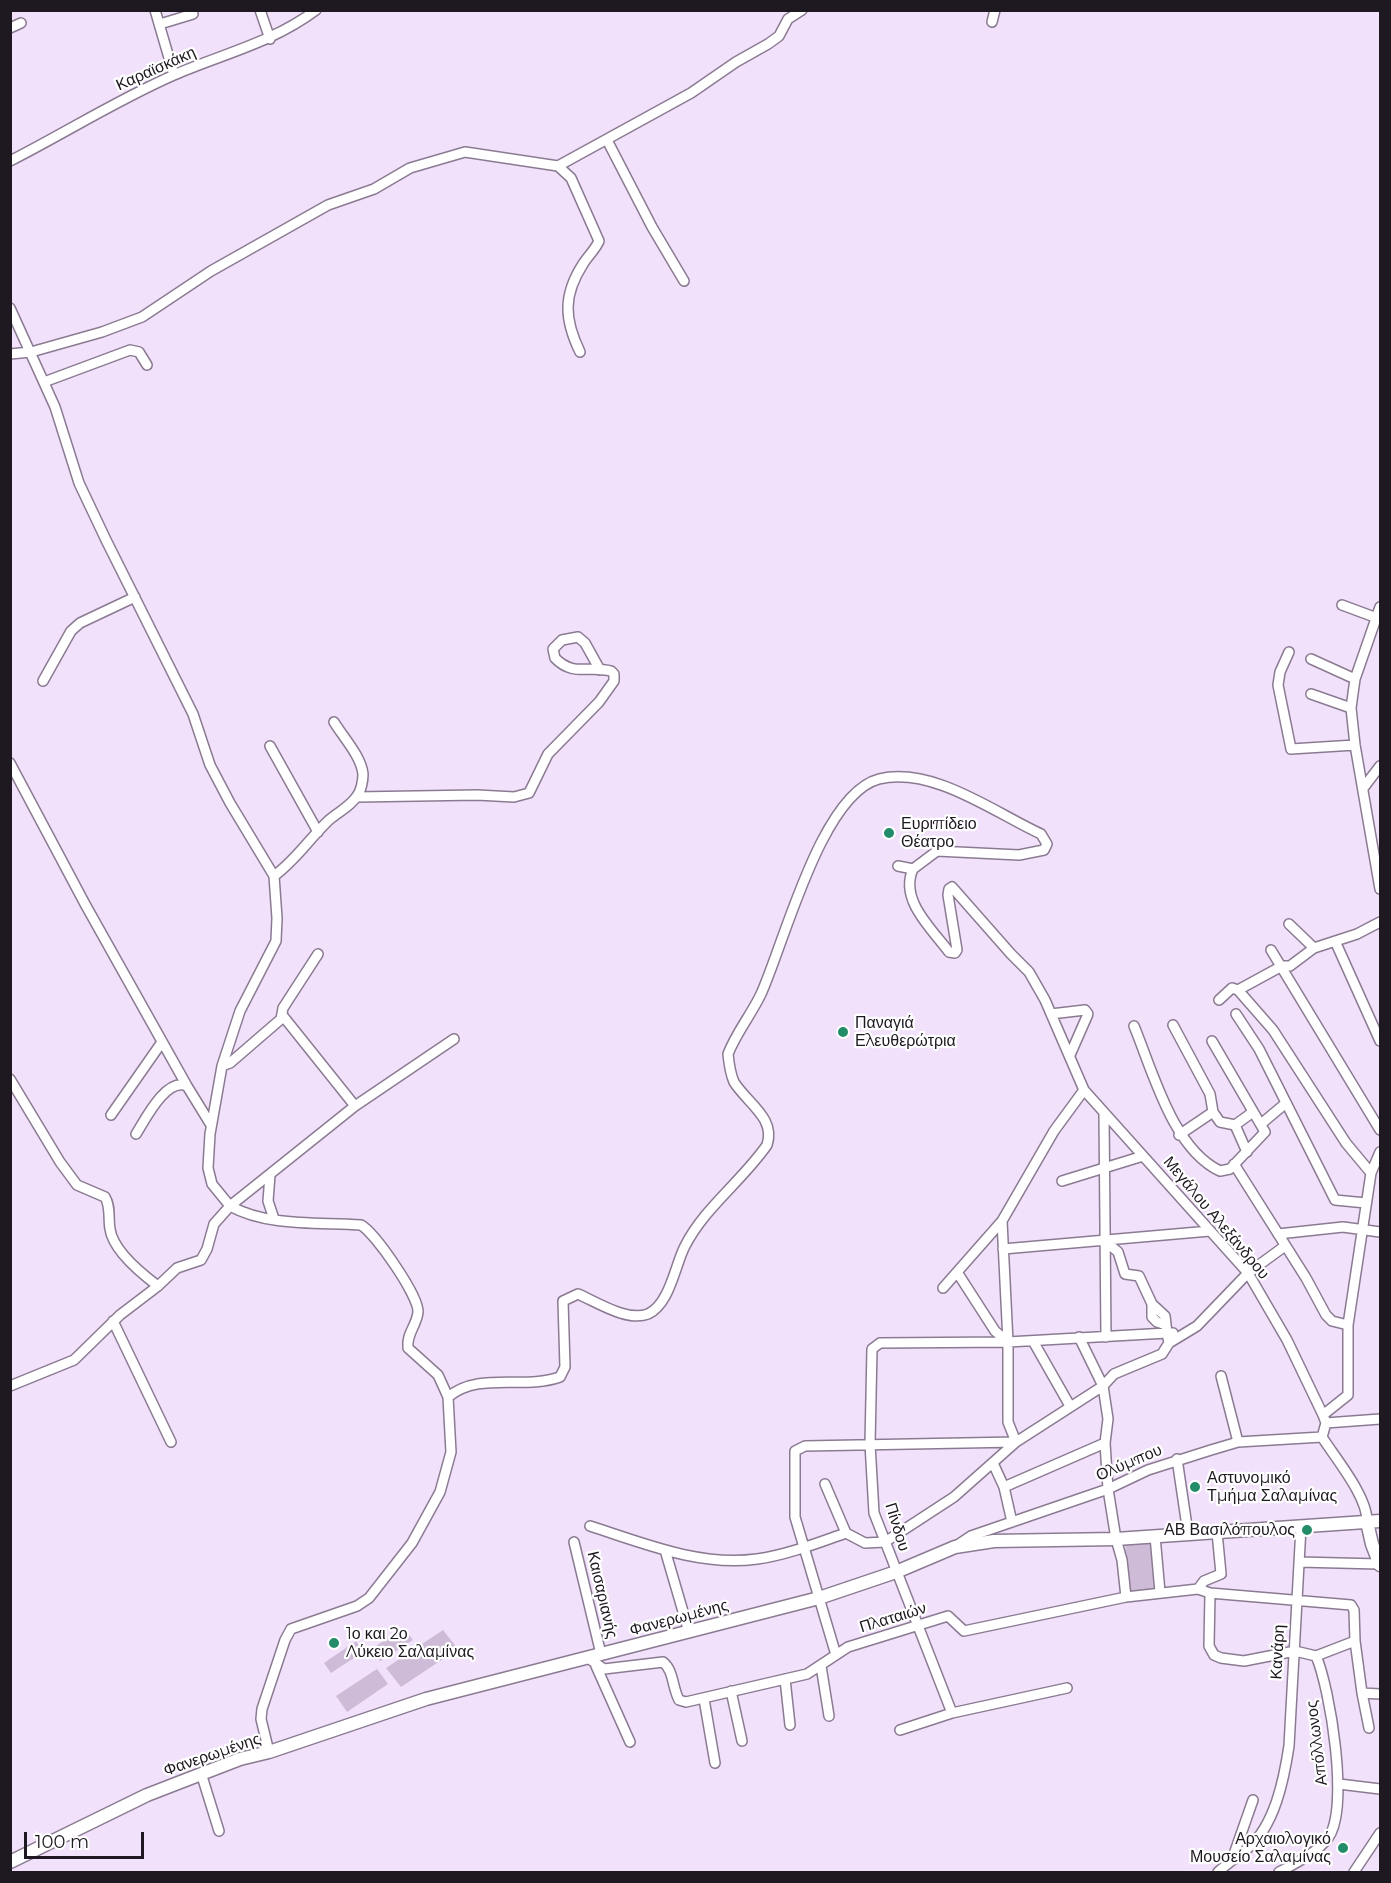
<!DOCTYPE html>
<meta charset="utf-8">
<style>
body{margin:0}
#map{position:relative;width:1391px;height:1883px;overflow:hidden;background:#f2e1fb;font-family:Montserrat,sans-serif}
canvas{display:block}
.frame{position:absolute;inset:0;border:12px solid #1e1821;pointer-events:none}
.scale{position:absolute;left:24px;top:1832px;width:120px;height:27px;box-sizing:border-box;border:3px solid #1e1821;border-top:0;padding-left:8px;font-size:18px;line-height:21px;white-space:nowrap;color:#1e1821;-webkit-text-stroke:4px #fff;paint-order:stroke}
</style>
<div id="map">
<canvas width="1391" height="1883"></canvas>
<div class="frame"></div>
<div class="scale">100 m</div>
</div>
<script>
const g = document.querySelector('canvas').getContext('2d');
g.lineJoin = 'round';
function fillPath(path, color) {
  g.fillStyle = color;
  g.fill(path, 'evenodd');
}
function stroke(path, color, width, dash) {
  g.strokeStyle = color;
  g.lineWidth = width;
  g.lineCap = dash ? 'butt' : 'round';
  g.setLineDash(dash || []);
  g.stroke(path);
}
function drawText(font, color, halo, rows, align = 'center') {
  g.font = font + ' Montserrat,sans-serif';
  g.lineWidth = 4.5;
  g.setLineDash([]);
  g.textBaseline = 'middle';
  g.strokeStyle = halo;
  g.fillStyle = color;
  for (const [text, x, y, turn = 0] of rows) {
    g.save();
    g.translate(x, y);
    g.rotate((+turn || 0) * Math.PI / 180);
    g.textAlign = isNaN(turn) ? turn : align;
    if (halo) g.strokeText(text, 0, 0);
    g.fillText(text, 0, 0);
    g.restore();
  }
}
const green = new Path2D(`
 M1151,1542L1156,1590L1131,1591L1125,1544Z
 M404,1628L413,1640L380,1661L371,1649Z
 M443,1630L458,1649L401,1687L386,1668Z
 M356,1641L363,1652L331,1673L324,1663Z
 M377,1669L388,1684L347,1712L336,1696Z`);
const minor = new Path2D(`
 M155,10L174,75
 M260,10L270,39
 M992,22L995,10
 M160,24L193,14
 M10,28L21,23
 M607,140L652,227L684,281
 M10,161C65,133 117,100 174,75C222,54 272,43 316,10
 M558,166L571,178L599,241C595,250 588,256 583,264C563,295 564,319 580,352
 M10,308L55,407L79,483L106,540L193,714L210,765L230,803L274,876L277,918L276,941L240,1011L222,1066L210,1134L208,1168L212,1184L230,1206L214,1224L207,1249L201,1260L177,1268L158,1286L120,1315L74,1360L10,1386
 M10,354L31,352L102,332L142,317L211,271L328,205L374,189L410,168L465,152L558,166L691,93L736,62L768,44L779,36L788,19L802,10
 M44,382L130,350L139,352L147,365
 M1342,605L1377,618
 M1380,607L1355,679L1351,708L1355,745L1380,889
 M1289,652L1280,672L1278,685L1291,749L1355,745
 M1311,659L1355,679
 M43,681L71,631L80,623L135,597
 M1311,694L1351,708
 M270,746L318,832
 M10,763L85,904L187,1086L211,1125
 M1364,787L1380,766
 M357,797L477,795L514,797L529,793L548,754L599,702L614,681V674L611,671C589,665 573,677 555,658L553,649L562,640L578,637L585,643L600,670
 M913,869C899,900 932,929 949,952L955,953L957,950L948,895L949,889L952,887L1011,954L1029,972L1045,1000L1084,1090L1248,1273L1287,1340L1323,1415L1326,1423L1322,1437
 M274,876C296,860 309,839 329,820C338,812 350,807 357,796C361,791 363,781 363,774C361,756 343,737 334,722
 M1289,924L1314,948
 M1335,941L1380,1041
 M1271,950L1380,1130
 M1238,990L1273,1030L1346,1143L1371,1173
 M1219,1000L1232,988L1238,990L1282,966H1290L1314,948L1357,934L1380,922
 M1051,1014L1085,1010L1088,1014L1070,1055
 M1236,1014L1259,1049L1335,1200L1366,1203
 M283,1016L355,1106
 M1173,1025L1210,1094L1213,1112L1179,1135
 M1134,1026C1153,1072 1173,1149 1220,1171L1230,1169L1265,1132L1212,1041
 M222,1066L230,1063L281,1019L283,1008L318,954
 M10,1079L60,1162L77,1185L105,1197C111,1207 108,1218 110,1229C113,1251 142,1274 158,1286
 M1213,1112L1220,1122L1235,1125L1253,1112
 M1104,1114L1106,1337
 M111,1115L162,1042
 M1261,1124L1286,1103
 M1235,1125L1247,1152
 M136,1134C145,1120 166,1077 187,1086
 M1234,1164L1306,1278L1326,1315L1332,1321L1348,1325
 M270,1175L268,1201L274,1219
 M1062,1181L1143,1156
 M1278,1234L1343,1227L1380,1232
 M1105,1241L1118,1252L1125,1274L1139,1276L1152,1304L1165,1316L1167,1333H1173
 M1003,1249L1210,1231
 M957,1272L995,1331L1008,1342
 M943,1288L1002,1221
 M1152,1304V1317L1157,1322L1166,1325
 M113,1321L171,1442
 M1079,1337L1103,1386L1108,1419L1105,1443L1108,1489L1116,1539L1122,1560L1126,1597
 M1033,1341L1070,1406
 M1221,1376L1238,1442
 M448,1397C479,1371 523,1390 560,1377L565,1367L563,1301L578,1294C597,1302 627,1322 648,1314C670,1304 675,1265 685,1246C705,1207 742,1181 767,1145C776,1118 747,1103 734,1082C730,1073 729,1064 728,1054C736,1033 751,1015 761,994C784,944 821,794 879,779C933,766 995,813 1041,834L1047,844L1044,850L1019,855L937,851L913,869L898,866
 M1323,1415L1348,1395V1325L1371,1173L1380,1152
 M1326,1423L1380,1419
 M1322,1437C1336,1459 1368,1497 1367,1522
 M1177,1459L1188,1533
 M993,1463L1004,1487
 M825,1484L846,1533L865,1543L885,1542L954,1497L1016,1442L1103,1386L1114,1374L1162,1354L1169,1343
 M1012,1522L1004,1487L1105,1443
 M590,1526C643,1543 700,1567 757,1559C787,1555 817,1543 846,1533
 M1155,1536L1160,1592
 M574,1542L601,1654
 M959,1544L971,1536L1108,1489L1148,1470L1211,1450L1238,1442L1322,1437
 M665,1550L689,1632
 M1299,1562L1379,1564
 M1198,1589L1204,1581L1221,1574L1217,1532
 M1210,1593L1351,1605L1354,1610L1355,1641L1316,1656L1295,1651L1244,1661L1221,1658L1214,1655L1209,1646Z
 M1355,1641L1362,1693L1380,1694
 M836,1655L795,1517V1451L805,1446L1016,1442L1008,1422V1342L1002,1221L1054,1131L1084,1090
 M588,1658L604,1669L663,1662C674,1671 672,1687 679,1700L686,1702L807,1674L848,1647L948,1616L964,1631L1126,1597L1198,1589L1210,1593
 M596,1666L630,1742
 M821,1666L829,1716
 M785,1679L790,1725
 M731,1691L742,1741
 M1362,1693L1369,1728
 M704,1699L715,1763
 M952,1713L874,1513L870,1444L872,1349L880,1343L1008,1342L1167,1333L1169,1343L1197,1326L1248,1273L1285,1246
 M900,1730L952,1713L1067,1688
 M269,1752L261,1719L262,1709L285,1640L291,1629L357,1606L369,1598L412,1543L440,1492L451,1452L448,1397L438,1375L408,1348C406,1334 417,1325 418,1312C419,1296 375,1233 361,1225C319,1222 268,1227 230,1206L355,1106L454,1039
 M201,1773L219,1831
 M1339,1784L1380,1789
 M1233,1857L1253,1800
 M1218,1872C1228,1863 1237,1857 1247,1849C1275,1826 1284,1779 1289,1746L1301,1527
 M1279,1872C1295,1864 1318,1852 1328,1838C1350,1809 1330,1688 1316,1656
 M1354,1872L1380,1833`);
const major = new Path2D(`
 M1367,1522L1372,1544L1380,1565
 M10,1862L147,1795L240,1759L269,1752L426,1699L819,1598L896,1572L955,1547L994,1541L1116,1539L1380,1521`);
const markers = [
 [889,833,6,"#238c69"],
 [843,1032,6,"#238c69"],
 [1195,1487,6,"#238c69"],
 [1307,1530,6,"#238c69"],
 [334,1643,6,"#238c69"],
 [1343,1848,6,"#238c69"]
];
const streetNames = [
 ["Καραϊσκάκη",156,69,-24],
 ["Μεγάλου Αλεξάνδρου",1216,1218,50],
 ["Ολύμπου",1129,1463,-23],
 ["Πίνδου",897,1527,73],
 ["Καισαριανής",602,1595,77],
 ["Φανερωμένης",679,1618,-15],
 ["Πλαταιών",893,1618,-17],
 ["Κανάρη",1278,1652,-87],
 ["Απόλλωνος",1317,1743,-97],
 ["Φανερωμένης",212,1755,-19]
];
const poiNames = [
 ["Ευριπίδειο",901,824],
 ["Θέατρο",901,842],
 ["Παναγιά",855,1023],
 ["Ελευθερώτρια",855,1041],
 ["Αστυνομικό",1207,1478],
 ["Τμήμα Σαλαμίνας",1207,1496],
 ["ΑΒ Βασιλόπουλος",1295,1530,"right"],
 ["1ο και 2ο",346,1634],
 ["Λύκειο Σαλαμίνας",346,1652],
 ["Αρχαιολογικό",1331,1839,"right"],
 ["Μουσείο Σαλαμίνας",1331,1857,"right"]
];
fillPath(green, '#cebbd7');
stroke(minor, '#8b7b92', 12);
stroke(major, '#8b7b92', 15);
stroke(minor, '#fff', 9);
stroke(major, '#fff', 12);
for (const [x, y, r, color] of markers) {
  const dot = new Path2D();
  dot.arc(x, y, r, 0, 2 * Math.PI);
  g.fillStyle = color;
  g.fill(dot);
  stroke(dot, '#fff', 2);
}
drawText('16px', '#1e1821', '#fff', streetNames);
drawText('16px', '#1e1821', '#fff', poiNames, 'left');
</script>
